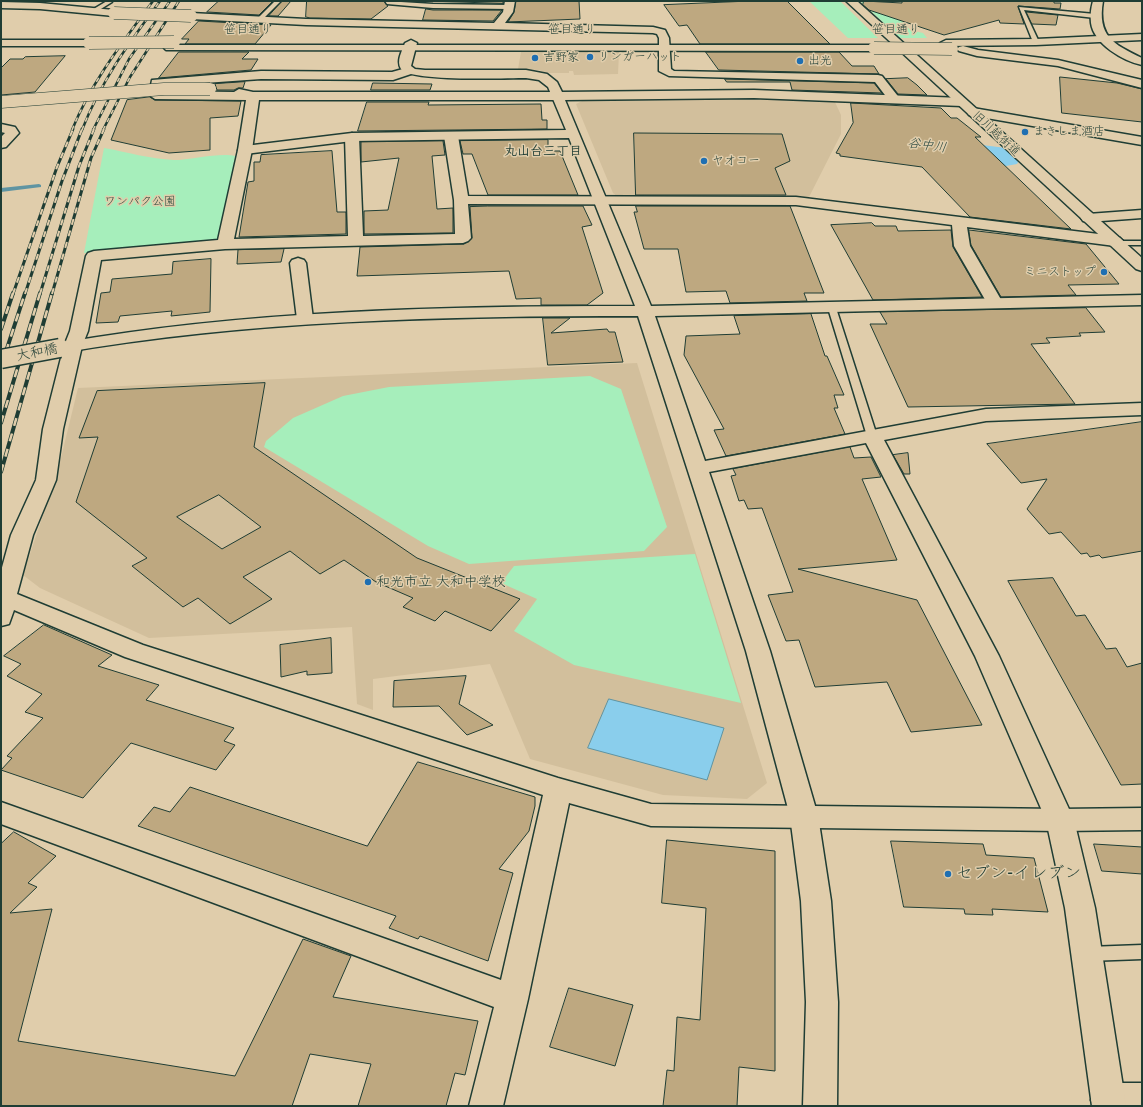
<!DOCTYPE html>
<meta charset="utf-8">
<style>
body{margin:0}
#map{position:relative;width:1143px;height:1107px;overflow:hidden;background:#e0cdab;font-family:"Balsamiq Sans",sans-serif}
canvas{display:block}
.frame{position:absolute;inset:0;border:2px solid #1f3d34;pointer-events:none}
</style>
<div id="map">
<canvas width="1143" height="1107"></canvas>
<div class="frame"></div>
</div>
<script>
const g = document.querySelector('canvas').getContext('2d');
g.lineJoin = 'round';
function fillPath(path, color) {
  g.fillStyle = color;
  g.fill(path, 'evenodd');
}
function stroke(path, color, width, dash) {
  g.strokeStyle = color;
  g.lineWidth = width;
  g.lineCap = dash ? 'butt' : 'round';
  g.setLineDash(dash || []);
  g.stroke(path);
}
function drawText(font, color, halo, rows, align = 'center') {
  g.font = font + ' "Balsamiq Sans","Klee One",sans-serif';
  g.lineWidth = 3;
  g.setLineDash([]);
  g.textBaseline = 'middle';
  g.strokeStyle = halo;
  g.fillStyle = color;
  for (const [text, x, y, turn = 0] of rows) {
    g.save();
    g.translate(x, y);
    g.rotate((+turn || 0) * Math.PI / 180);
    g.textAlign = isNaN(turn) ? turn : align;
    if (halo) g.strokeText(text, 0, 0);
    g.fillText(text, 0, 0);
    g.restore();
  }
}
const built = new Path2D(`
 M521,52H619L618,74L574,75L573,71H569V73H548L538,70L518,69Z
 M723,97L834,100L841,115V134L808,199L618,197L613,193L576,104L588,98Z
 M637,363L767,783L747,799L663,795L530,759L490,664L373,679V710L357,704L352,627L149,638L40,588L23,575L58,470L78,388Z`);
const green = new Path2D(`
 M809,1H840L878,38H848Z
 M860,1H884L910,30L923,33L927,38H900Z
 M104,148C127,152 150,159 174,160C190,160 221,152 235,156L219,239L212,241L84,253Z
 M590,376L621,389L667,527L644,551L469,564L428,546L264,447L266,441L293,418L343,396L389,387Z
 M695,554L741,703L574,665L514,631L537,599L501,583L514,566Z`);
const water = new Path2D(`
 M609,699L724,728L707,780L588,748Z`);
const stream = new Path2D(`
 M39,184L41,185V187L1,192V188Z`);
const river = new Path2D(`
 M926,138L1006,148L1017,150L1021,157L1017,164L1006,166L915,153L911,147L915,141Z`);
const building = new Path2D(`
 M219,1H273L259,15L207,12Z
 M282,1H291L278,16H269Z
 M307,1H384L388,6L371,19L310,18L306,17Z
 M427,1H503V3Z
 M516,1H579L580,19L508,22L514,12Z
 M750,1H787L830,44H700L687,25L679,26L664,5Z
 M864,1L902,3V1H1054V3H1061L1060,9L1018,6L1024,24L1000,23L999,20L944,35L869,10L863,5Z
 M426,9L433,10H502L493,21L423,20Z
 M1026,12L1058,15L1056,25L1032,24Z
 M199,21L271,25L255,44H185L189,39H182Z
 M179,52H249L242,59H258L251,70L159,78Z
 M706,52H839L852,66H874L879,74L719,70Z
 M65,56L35,92L1,95V68L10,59H23L25,57Z
 M1060,77L1117,83L1142,89V122L1062,113Z
 M908,78L917,85L927,95L898,94L886,79Z
 M725,79L874,83L882,93L792,90L790,82H727Z
 M245,82L243,88H238L234,90H217L215,84Z
 M373,83L432,84L430,90H371Z
 M150,97L155,100L241,101L238,116L210,118V150L169,153L111,140L127,100Z
 M367,102H429L428,105L541,104L542,120H547V129L358,131Z
 M851,103L941,108L951,118H957L981,137H975L1071,229L970,217L922,167L840,156V154L836,153L853,123Z
 M634,133L782,134L790,161L775,168L786,195H636Z
 M548,140V151H560L578,195H488L472,154H463L460,141Z
 M443,141L445,155L432,156L437,209L453,208V233L364,234V211L388,210L399,158L361,162V142Z
 M332,151L337,212H346V234L239,237L248,182L254,181V162H260L261,155Z
 M488,206H583L592,225L582,227L603,293L587,305H541V298L516,299L509,271L357,276L360,247L464,244L472,238L470,207Z
 M636,206H790L824,293H804L807,301L730,303L726,291L686,292L678,249H644L634,212H637Z
 M872,223L875,226H896L898,231L951,230L953,247L982,297L873,300L831,225Z
 M969,230L1086,244L1119,284L1068,285L1076,295L1001,297L971,245Z
 M284,249L281,262L237,264L238,250Z
 M211,259L210,312L171,316L172,311L120,316L118,322L96,323L101,293L110,292L112,279L172,274L173,262Z
 M1086,308L1105,332L1079,333L1081,336L1046,338L1050,343L1031,344L1075,404L908,407L870,324H887L880,312Z
 M811,314L825,356H827L844,395H834L838,408H834L845,434L726,456L714,430L724,429L684,355L686,336L740,334L734,316Z
 M543,318H570L551,333L607,329L609,332H615L623,362L548,365Z
 M265,383L254,447L417,558L520,599L491,631L445,611L435,621L403,607L413,598L376,582L344,560L320,574L290,551L243,577L272,599L230,624L198,598L183,607L132,566L147,558L76,502L98,437L79,438L97,391ZM219,495L261,527L222,549L177,517Z
 M1142,422V551L1102,558L1099,555L1090,557L1087,553L1081,554L1061,532L1049,534L1027,509L1047,479L1021,483L987,444Z
 M850,447L854,458L871,457L881,477L862,479L897,560L798,569L917,600L982,725L911,732L887,682L815,687L799,640L786,641L768,595L793,592L762,508L748,509L744,500L739,501L731,476L736,475L733,469Z
 M908,453L910,474H904L893,455Z
 M1053,578L1076,616L1085,615L1106,649L1116,648L1127,667L1142,663V784L1121,785L1008,581Z
 M44,625L112,655L98,666L159,685L146,700L234,728L224,741L235,745L216,770L131,743L83,798L1,770L12,758L7,756L43,718L25,712L42,694L7,676L21,664L4,656Z
 M331,638L332,673L307,675V671L281,677L280,645Z
 M466,676L459,704L493,725L467,735L439,706L393,707L394,681Z
 M418,762L535,797V806L529,831L499,869L513,873L488,961L420,936L418,939L389,928L396,916L138,826L154,807L170,812L190,787L367,846Z
 M14,832L56,856L28,883L37,887L10,913L52,909L18,1041L235,1076L303,939L351,956L333,997L478,1021L465,1075L455,1073L446,1106H358L371,1064L310,1054L292,1106H1V844Z
 M667,840L775,851V1071L739,1067L737,1106H663L667,1070L674,1071L677,1017L700,1020L706,908L662,903Z
 M891,841L983,844L986,855L1034,858L1048,912L992,909L993,915L965,914L964,909L904,907Z
 M1094,844L1142,847V874L1102,871Z
 M569,988L633,1005L615,1066L550,1047Z`);
const service = new Path2D(`
 M107,1L112,2L96,12H92V10Z
 M275,1H281L261,21H257V19Z
 M385,1L433,4L509,5L512,7L509,9L433,8L387,4Z
 M1019,7L1095,14L1098,16L1095,18L1024,10L1039,42L1036,44L1033,42Z
 M1114,241H1142V245H1114Z
 M832,305L836,308L877,436L875,438H869L867,436L828,308Z
 M1142,945V959L1088,961L1083,959L1080,954L1083,949L1088,947Z`);
const minor = new Path2D(`
 M505,1H515L513,12L505,23L653,27L665,30L669,38L671,69L674,71L878,75L882,76L901,100L899,103H891L875,82L669,76L659,71V38L657,34L653,33L306,25L191,19L186,16L191,13L306,19L494,23L503,12Z
 M1,2L40,3L114,10L119,13L114,16L40,9L1,8Z
 M963,46L978,50L1058,60L1142,80V88L1058,66L977,56L959,51L957,49L959,47Z
 M410,67L416,71L414,73L393,80L261,79L162,86L161,91L234,92L239,89L253,92H558L564,96L558,100H259L252,150L234,239L348,236L345,137L352,133L359,137L363,236L455,234L454,200L444,136L451,132L458,136L468,196L796,197L1115,236L1120,238L1123,241L1120,244L1115,246L967,227L970,246L1003,303L1001,307L995,308L989,307L987,303L954,246L952,225L796,205L468,204L471,238L468,241L463,243L225,249L101,260L88,331L82,346L63,429L56,480L33,535L17,594L143,645L558,778L651,804L1060,809L1142,808V830L1060,831L651,826L569,803L528,999L503,1106H469L494,1007L1,824V802L501,980L543,795L125,657L14,610L9,624L1,626V571L11,535L36,480L43,429L64,346L70,331L86,256L88,253L94,251L218,240L238,150L246,100L155,99L149,95L152,80L261,71L392,72Z
 M1,124L15,127L19,133L6,147L1,148V137L5,133L1,132Z
 M1142,210V218L1088,222L1083,221L1081,218L1083,215L1088,214Z
 M298,258L304,260L306,263L313,319L311,323L305,324L299,323L297,319L290,263L292,260Z
 M1108,1083H1142V1106H1094L1091,1100L1096,1088Z`);
const tertiary = new Path2D(`
 M1093,1H1103C1097,36 1113,44 1142,58V65C1123,61 1094,44 1091,23C1090,15 1091,8 1093,1Z
 M411,40L417,43L411,66L415,69L425,70H526L547,74L557,82L562,92L754,90L962,98L968,102L962,106L754,98L565,100L651,306L1142,295V305L655,316L705,461L986,409L1142,403V415L986,421L884,440L999,656L1074,820L1095,908L1126,1106H1092L1065,908L1046,820L975,656L866,443L709,472L770,651L818,816L831,901L838,1002L837,1106H803L806,1002L801,901L790,816L746,651L638,316C445,316 250,320 60,353L54,352L51,348L54,344L60,343C249,310 443,306 635,306L569,138L352,141L245,154L240,153L238,150L240,147L245,146L352,133L566,130L548,87L539,80L526,78C506,78 410,82 401,69C396,61 402,51 405,43Z
 M973,108L1142,137V145L969,115L967,112Z`);
const secondary = new Path2D(`
 M846,1H857L1142,258V271L1136,269Z`);
const primary = new Path2D(`
 M1142,34V40L1036,45L946,46L940,43L946,40L1036,39Z
 M1,40H89L95,43L89,46H1Z
 M170,45H874L880,48L874,51L166,50L164,48Z`);
const railFar2 = new Path2D(`
 M72,130C92,81 122,43 153,1
 M82,130C101,81 129,43 160,1
 M93,130L129,59L170,1
 M103,130L130,77L179,1`);
const railFar1 = new Path2D(`
 M13,294L57,167L73,129
 M25,294L62,181L82,129
 M40,294L79,166L94,129
 M52,294L91,158L104,129`);
const rail = new Path2D(`
 M1,329L13,293
 M1,367L25,293
 M1,423L40,293
 M1,472L52,293`);
const minorBridge = new Path2D(`
 M114,13L191,16
 M1,102L164,89H210`);
const tertiaryBridge = new Path2D(`
 M1,359L60,348`);
const primaryBridge = new Path2D(`
 M89,43L174,42
 M874,48L952,49`);
const markers = [
 [590,57,4,"#1f6fb2"],
 [535,58,4,"#1f6fb2"],
 [800,61,4,"#1f6fb2"],
 [1025,132,4,"#1f6fb2"],
 [704,161,4,"#1f6fb2"],
 [1104,272,4,"#1f6fb2"],
 [368,582,4,"#1f6fb2"],
 [948,874,4,"#1f6fb2"]
];
const farStreetnames = [
 ["笹目通り",248,30],
 ["笹目通り",572,30],
 ["笹目通り",896,30],
 ["旧川越街道",996,134,43]
];
const farPoinames = [
 ["リンガーハット",598,57],
 ["吉野家",543,58],
 ["出光",808,61],
 ["まきしま酒店",1033,132],
 ["ヤオコー",712,161],
 ["ミニストップ",1096,272,"right"]
];
const farParknames = [
 ["ワンパク公園",140,202]
];
const farWaternames = [
 ["谷中川",927,146,8]
];
const farNeighbourhoodnames = [
 ["丸山台三丁目",543,152]
];
const streetNames = [
 ["大和橋",37,353,-11]
];
const poiNames = [
 ["和光市立 大和中学校",376,582]
];
const nearPoinames = [
 ["セブン-イレブン",956,874]
];
fillPath(built, '#d2bf9c');
fillPath(green, '#a6eebb');
fillPath(water, '#8aceec');
stroke(water, '#5f94a2', 1);
fillPath(stream, '#5f94a2');
fillPath(river, '#8aceec');
fillPath(building, '#bea880');
stroke(building, '#1f3d34', 1);
stroke(service, '#1f3d34', 3);
stroke(minor, '#1f3d34', 3);
stroke(tertiary, '#1f3d34', 3);
stroke(secondary, '#1f3d34', 3);
stroke(primary, '#1f3d34', 3);
fillPath(service, '#e0cdab');
fillPath(minor, '#e0cdab');
fillPath(tertiary, '#e0cdab');
fillPath(secondary, '#e0cdab');
fillPath(primary, '#e0cdab');
stroke(railFar2, '#1f3d34', 2.5);
stroke(railFar1, '#1f3d34', 3);
stroke(rail, '#1f3d34', 4);
stroke(railFar2, '#e0cdab', 1.5, [4.5]);
stroke(railFar1, '#e0cdab', 2, [6]);
stroke(rail, '#e0cdab', 2.5, [8]);
stroke(minorBridge, '#1f3d34', 13, []);
stroke(tertiaryBridge, '#1f3d34', 21, []);
stroke(primaryBridge, '#1f3d34', 13, []);
stroke(minorBridge, '#e0cdab', 12);
stroke(tertiaryBridge, '#e0cdab', 18);
stroke(primaryBridge, '#e0cdab', 12);
for (const [x, y, r, color] of markers) {
  const dot = new Path2D();
  dot.arc(x, y, r, 0, 2 * Math.PI);
  g.fillStyle = color;
  g.fill(dot);
  stroke(dot, '#e0cdab', 1.5);
}
drawText('12px', '#1f3d34', '#e0cdab', farStreetnames);
drawText('12px', '#1f3d34', '#e0cdab', farPoinames, 'left');
drawText('12px', '#26463b', '#e0cdab', farParknames);
drawText('italic 13px', '#24443d', '#e0cdab', farWaternames);
drawText('bold 13px', '#1f3d34', '#e0cdab', farNeighbourhoodnames);
drawText('14px', '#1f3d34', '#e0cdab', streetNames);
drawText('14px', '#1f3d34', '#e0cdab', poiNames, 'left');
drawText('17px', '#1f3d34', '#e0cdab', nearPoinames, 'left');
</script>
